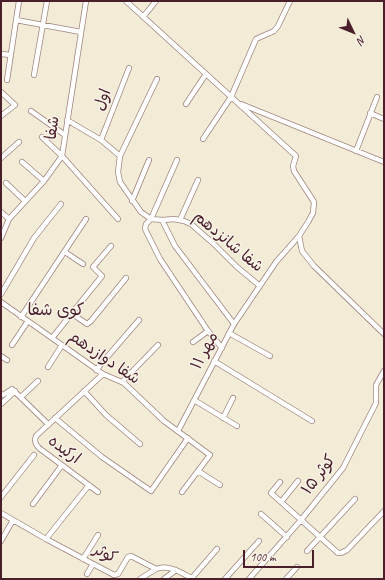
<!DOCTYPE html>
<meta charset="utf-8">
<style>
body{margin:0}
#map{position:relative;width:385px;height:580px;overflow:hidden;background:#f2ebd5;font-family:Caveat,sans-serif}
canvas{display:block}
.frame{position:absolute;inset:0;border:2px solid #4a1f2b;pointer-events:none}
.north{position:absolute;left:333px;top:12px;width:40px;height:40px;-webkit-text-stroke:3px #f7f3e8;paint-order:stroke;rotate:133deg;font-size:11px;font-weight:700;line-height:16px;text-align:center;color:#4a1f2b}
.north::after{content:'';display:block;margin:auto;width:14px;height:18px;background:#4a1f2b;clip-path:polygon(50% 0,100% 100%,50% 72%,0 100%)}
.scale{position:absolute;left:243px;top:550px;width:71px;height:18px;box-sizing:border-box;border:2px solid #4a1f2b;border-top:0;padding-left:5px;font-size:12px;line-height:14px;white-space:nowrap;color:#4a1f2b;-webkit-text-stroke:3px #f7f3e8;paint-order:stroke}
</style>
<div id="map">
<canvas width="385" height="580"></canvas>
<div class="frame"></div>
<div class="north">N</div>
<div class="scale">100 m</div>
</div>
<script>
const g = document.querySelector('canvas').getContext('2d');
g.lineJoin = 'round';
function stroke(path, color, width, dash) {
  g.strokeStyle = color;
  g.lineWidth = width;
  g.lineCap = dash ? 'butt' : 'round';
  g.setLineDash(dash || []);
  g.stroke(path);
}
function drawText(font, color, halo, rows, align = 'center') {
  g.font = font + ' Caveat,"Playpen Sans Arabic",sans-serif';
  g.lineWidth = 3;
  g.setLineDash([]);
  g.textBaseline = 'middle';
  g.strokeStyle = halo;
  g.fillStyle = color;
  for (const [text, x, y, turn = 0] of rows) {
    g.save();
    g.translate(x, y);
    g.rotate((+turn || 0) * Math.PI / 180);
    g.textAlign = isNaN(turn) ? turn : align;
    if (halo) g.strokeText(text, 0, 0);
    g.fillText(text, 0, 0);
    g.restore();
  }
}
const minor = new Path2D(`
 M126,1L296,156L293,166L294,171L314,202L313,213L308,222L299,236L276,262L234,324L178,431
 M143,17L156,1
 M16,20L81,32
 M1,54L11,55
 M34,75L47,1
 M157,79L120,156L118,172L120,182L141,212L151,219L163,220L174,219L184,221L191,224L214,244L237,267L260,286
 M7,80L19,1
 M1,92L15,105L1,116
 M186,104L206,74
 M241,104L384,162
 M31,111L65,135
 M370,113L384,119
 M67,120L101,140L120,156
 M42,137L62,156L118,219
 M203,139L231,97L256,39L274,31L278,26L290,1
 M101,140L129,68
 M356,151L377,97
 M1,158L19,142
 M177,160L151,219L146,224L145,229L160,259L208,331L222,348
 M22,162L44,181
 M6,183L25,201
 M132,201L149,160
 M1,212L9,219
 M162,220L175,246L234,324
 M180,220L198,180
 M299,236L302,251L314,266L384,334
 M1,238L9,219L44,181L62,156L86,1
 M65,252L83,264
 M1,294L34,238L61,204
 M1,302L103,374L124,383L164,421L210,455L182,492
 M71,313L87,324L91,321L126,278
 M21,317L86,219
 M229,333L270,356
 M52,338L102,276L93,267L111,246
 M193,342L208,331
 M12,345L28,321
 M1,356L7,360
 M214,361L312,421
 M48,367L62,345
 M96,370L139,320
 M122,382L158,345
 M84,391L106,415L140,444
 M1,394L3,395L12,389L48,424
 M21,397L38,381
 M194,400L237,426
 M1,404L15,391
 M55,418L102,457L151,491L188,438
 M223,418L233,398
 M198,471L220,485
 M280,482L271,493L338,553H341L347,550L384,511
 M98,492L39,448C35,444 34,441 36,436L103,374
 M1,497L34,455
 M281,502L298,481
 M33,504L62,465
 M1,513L46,539L114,575L118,574L128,557L131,556L156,569C169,564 182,573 193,579
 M261,514L287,537
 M46,539L89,485
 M1,541L13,520
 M307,551L355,499
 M83,559L98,535
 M87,574L93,564
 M140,579L156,569
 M164,579L176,570
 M191,579L217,549
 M225,579L259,541
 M249,579L301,520L343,468L376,403V385L384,371
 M286,579L297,567`);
const streetNames = [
 ["اول",103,100,-69],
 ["شفا",53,128,-82],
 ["شفا شانزدهم",228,242,40],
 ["مهر ۱۱",205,351,-62],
 ["شفا دوازدهم",104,358,34],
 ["ارکیده",64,450,37],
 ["کوثر ۱۵",319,475,-53],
 ["کوثر",105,554,26]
];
const neighbourhoodNames = [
 ["کوی شفا",56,311]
];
stroke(minor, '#9e8580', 6);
stroke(minor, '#fff', 4.5);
drawText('16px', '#4a1f2b', '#f7f3e8', streetNames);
drawText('17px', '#4a1f2b', '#f7f3e8', neighbourhoodNames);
</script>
